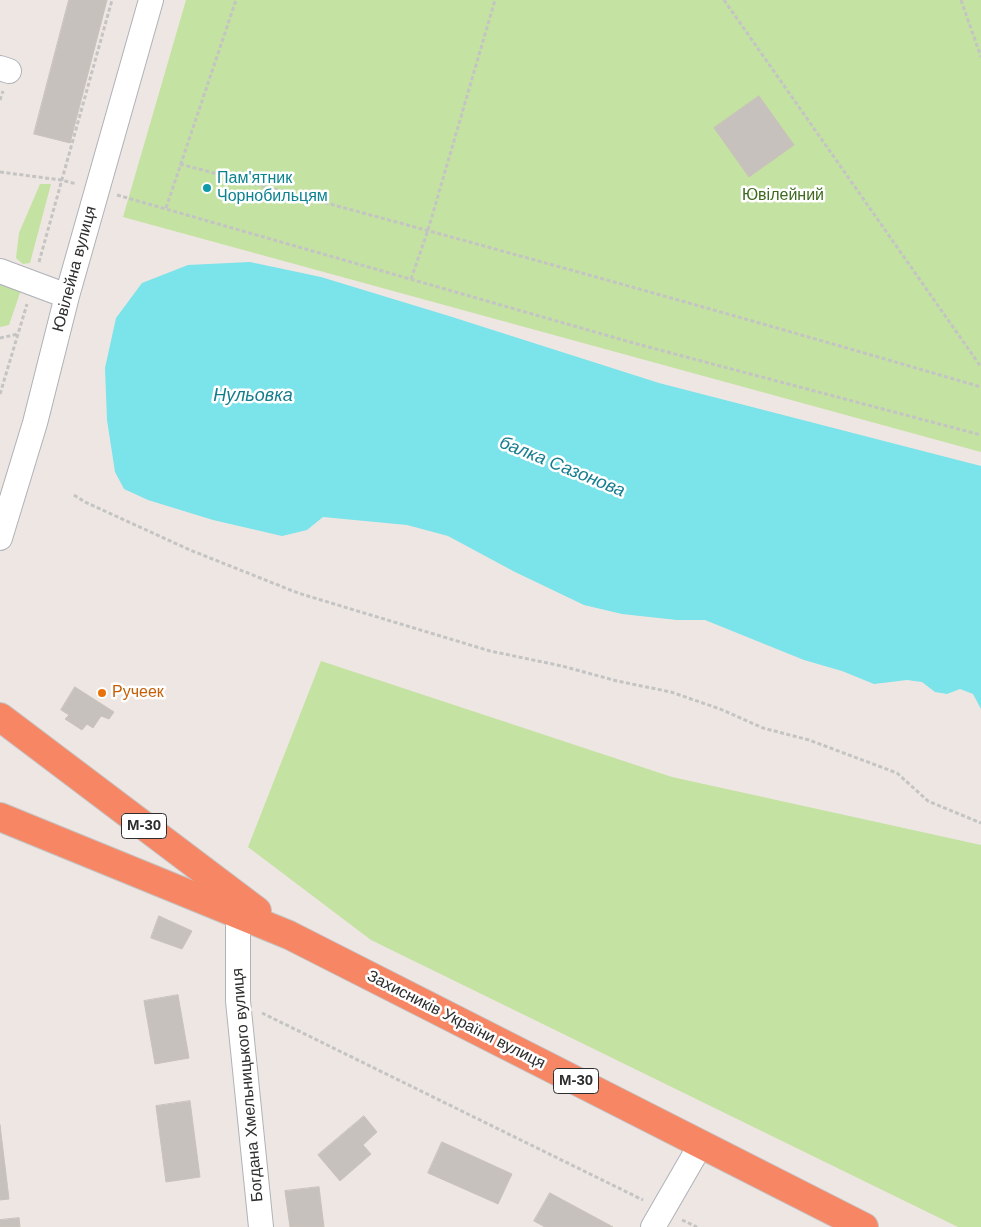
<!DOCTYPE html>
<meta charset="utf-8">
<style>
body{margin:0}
canvas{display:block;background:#eee6e2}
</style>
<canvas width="981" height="1227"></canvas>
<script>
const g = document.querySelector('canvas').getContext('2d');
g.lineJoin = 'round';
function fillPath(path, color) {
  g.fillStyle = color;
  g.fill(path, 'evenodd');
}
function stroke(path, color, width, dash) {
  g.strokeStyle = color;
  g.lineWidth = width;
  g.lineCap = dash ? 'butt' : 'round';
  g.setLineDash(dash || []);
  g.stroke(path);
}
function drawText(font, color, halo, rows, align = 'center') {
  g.font = font + ' Arial,sans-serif';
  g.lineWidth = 5;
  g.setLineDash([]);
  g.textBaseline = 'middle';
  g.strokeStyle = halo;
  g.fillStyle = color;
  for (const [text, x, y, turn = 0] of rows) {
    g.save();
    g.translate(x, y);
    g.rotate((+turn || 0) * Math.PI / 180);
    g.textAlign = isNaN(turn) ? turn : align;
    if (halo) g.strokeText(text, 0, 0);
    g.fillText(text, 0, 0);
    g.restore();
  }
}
const green = new Path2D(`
 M186,0H981V452L123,217Z
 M40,184H51L30,263L23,264L16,258L19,233Z
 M0,283L21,290L9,325L0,327Z
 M321,661L672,777L981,845V1227H958L371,940L248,847Z`);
const water = new Path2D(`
 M250,262L321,277L449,316L659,383L981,466V709L973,694L960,689L947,694L935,692L922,682L907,680L874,684L842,671L804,660L705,620H677L622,614L584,605L515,572L448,536L407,525L323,517L307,530L282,536L213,520L148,500L124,489L115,472L107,420L105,368L116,318L142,283L188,265Z`);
const building = new Path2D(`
 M69,0H107L70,143L34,134Z
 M759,96L794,145L749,177L714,128Z
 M75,687L114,712L109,719L101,716L93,728L87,724L82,730L65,719L69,715L61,710Z
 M159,916L192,931L182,949L151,938Z
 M178,995L189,1058L155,1064L144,1001Z
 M190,1101L200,1177L166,1182L156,1106Z
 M364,1116L377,1132L363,1145L371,1154L340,1181L318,1155Z
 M0,1125L9,1199L0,1200Z
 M442,1142L512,1174L498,1204L428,1173Z
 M319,1187L324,1227H290L285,1191Z
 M550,1193L613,1227H545L534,1221Z
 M19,1218L20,1227H0V1220Z`);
const path = new Path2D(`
 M724,0L981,367
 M961,0L981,57
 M0,100L3,91
 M180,164C448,235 715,309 981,387
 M0,172L61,180L77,184
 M117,195L637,344L981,435
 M166,208L236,0
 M39,262L112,0
 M411,279L428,230L495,0
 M0,338L18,334
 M0,394L27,304
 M74,495L85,502L190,550L298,593L490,651L562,666L617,681L671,692L720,709L763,728L809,740L897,773L928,801L981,823
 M262,1013L643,1200
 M682,1220L697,1227`);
const minor = new Path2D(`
 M0,68L9,71
 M0,271L67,296
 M0,538L35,423L67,296L151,0
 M238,914V1001L261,1227
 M653,1227L701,1144`);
const highway = new Path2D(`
 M0,717L257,911
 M0,817L289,935L864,1227`);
const markers = [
 [207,188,5,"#0f9aa8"],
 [102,693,5,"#e8710a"]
];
const shields = [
 [144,826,45],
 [576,1081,45]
];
const shieldNames = [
 ["М-30",144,826],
 ["М-30",576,1081]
];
const cultureNames = [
 ["Пам'ятник",217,179],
 ["Чорнобильцям",217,197]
];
const parkNames = [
 ["Ювілейний",783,196]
];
const streetNames = [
 ["Ювілейна вулиця",75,269,-75],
 ["Захисників України вулиця",456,1020,27],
 ["Богдана Хмельницького вулиця",248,1085,-95]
];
const foodNames = [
 ["Ручеек",112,693]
];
const waterNames = [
 ["Нульовка",253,396],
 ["балка Сазонова",562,467,22]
];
fillPath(green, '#c4e2a1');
fillPath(water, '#7be3ea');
fillPath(building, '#c7c1bd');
stroke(building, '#cac2bb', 1);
stroke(minor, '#aeb2b9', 26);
stroke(highway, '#c4c4c4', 30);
stroke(path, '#c4c4c4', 3, [4, 2.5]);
stroke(minor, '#fff', 24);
stroke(highway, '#f78664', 28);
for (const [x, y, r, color] of markers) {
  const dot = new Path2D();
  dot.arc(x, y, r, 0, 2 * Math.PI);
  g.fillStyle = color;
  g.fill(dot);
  stroke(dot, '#fff', 2);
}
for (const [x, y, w] of shields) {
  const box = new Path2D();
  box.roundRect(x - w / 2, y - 12.5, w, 25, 4);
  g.fillStyle = '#fff';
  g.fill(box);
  stroke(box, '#2e2e2e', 1);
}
drawText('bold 15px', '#2e2e2e', null, shieldNames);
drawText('16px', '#0d838f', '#fff', cultureNames, 'left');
drawText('16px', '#3e6a1f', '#fff', parkNames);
drawText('16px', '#2e2e2e', '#fff', streetNames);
drawText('16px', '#c56008', '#fff', foodNames, 'left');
drawText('italic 18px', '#147d8e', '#fff', waterNames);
</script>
